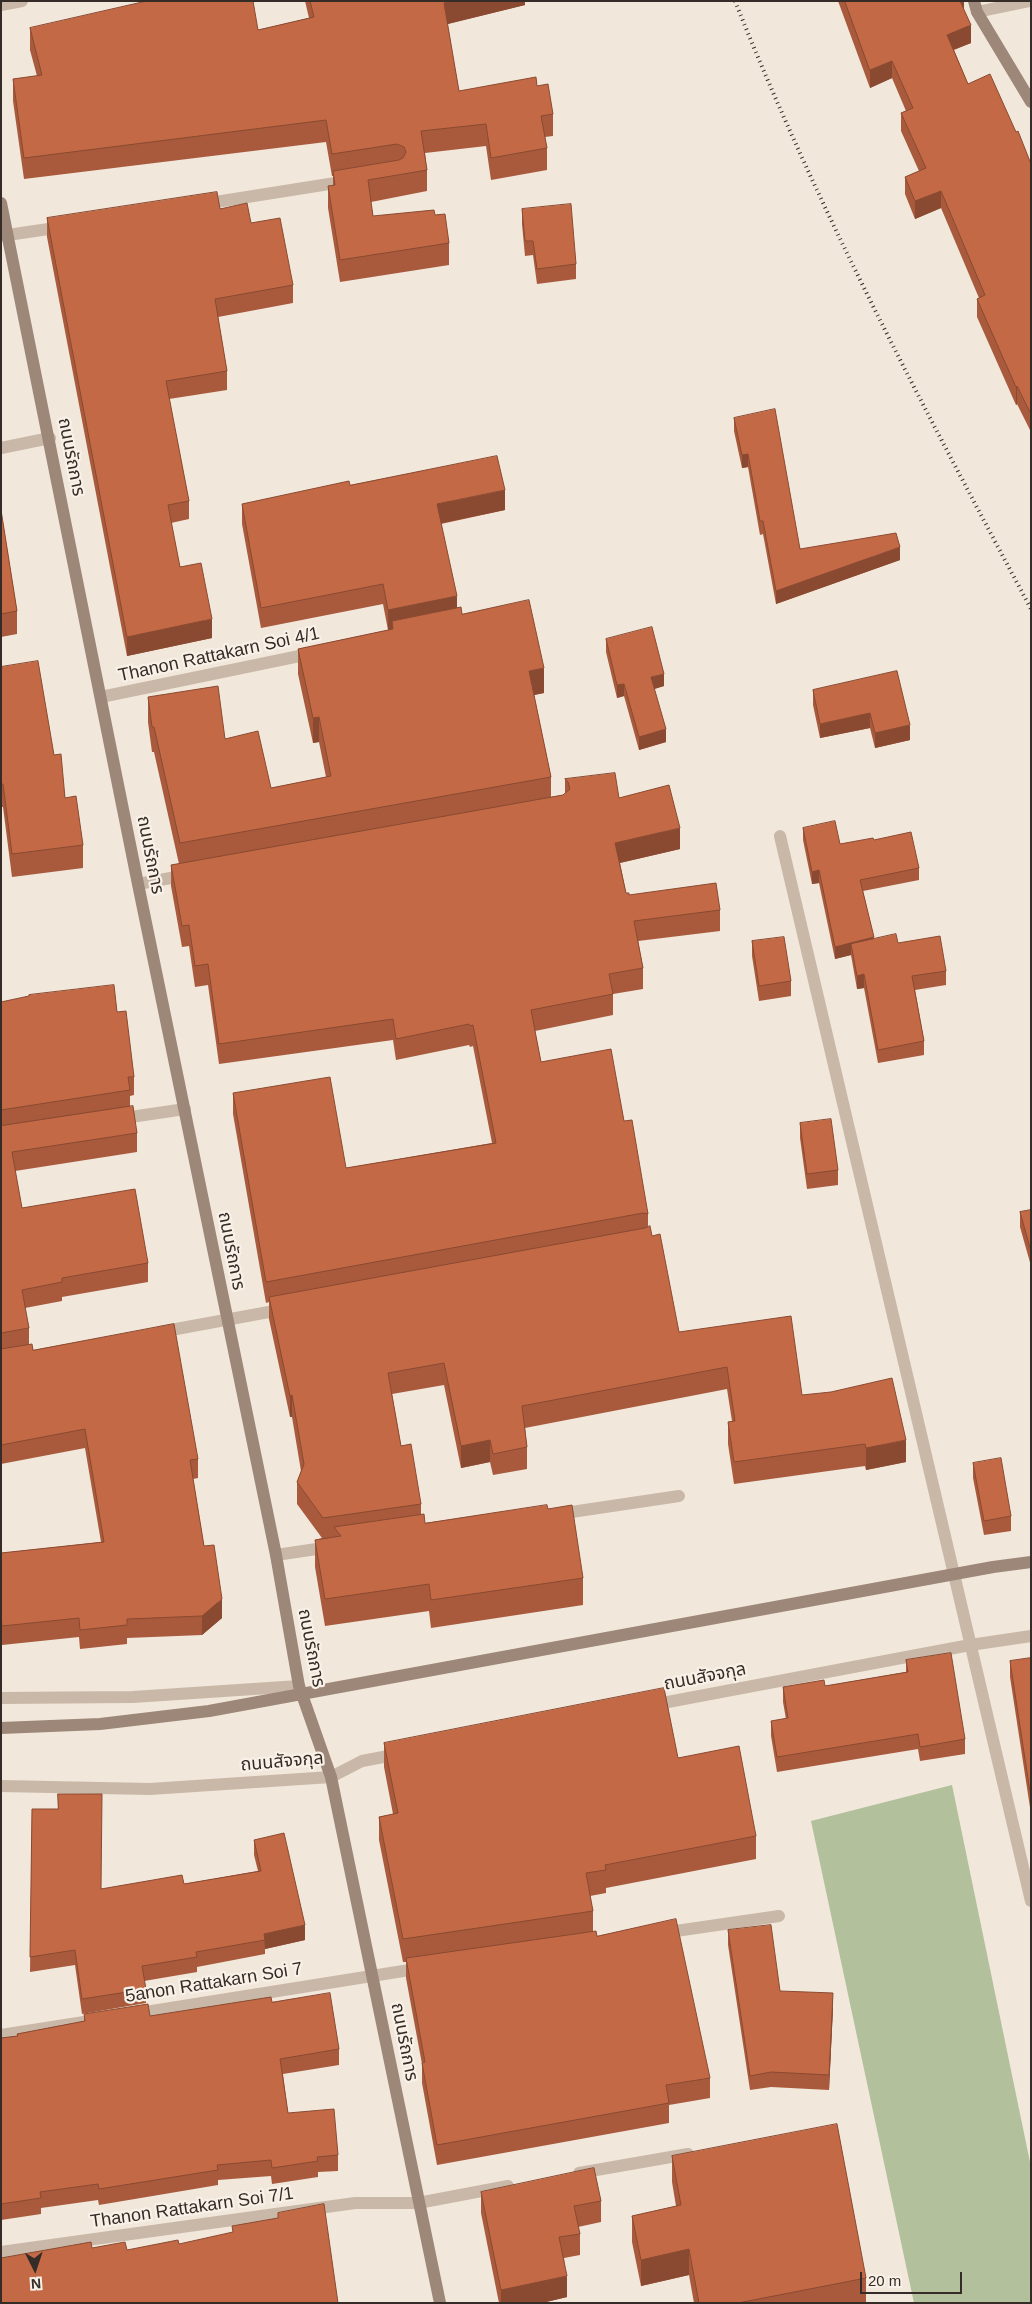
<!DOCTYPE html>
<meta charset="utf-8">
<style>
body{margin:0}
#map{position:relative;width:1032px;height:2304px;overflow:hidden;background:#f1e7db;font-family:Helvetica,sans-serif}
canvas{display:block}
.frame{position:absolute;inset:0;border:2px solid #352c27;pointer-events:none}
.north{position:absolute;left:10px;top:2244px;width:50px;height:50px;-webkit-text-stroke:4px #f9f1e7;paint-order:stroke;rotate:176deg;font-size:14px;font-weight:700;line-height:20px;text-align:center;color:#352c27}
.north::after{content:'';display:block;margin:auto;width:18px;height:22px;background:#352c27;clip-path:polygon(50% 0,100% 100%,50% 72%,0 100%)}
.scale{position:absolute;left:860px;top:2272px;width:102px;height:22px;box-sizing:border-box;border:2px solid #352c27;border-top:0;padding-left:6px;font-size:15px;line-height:18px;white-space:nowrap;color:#352c27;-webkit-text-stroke:4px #f9f1e7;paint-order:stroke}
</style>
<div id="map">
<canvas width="1032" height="2304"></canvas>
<div class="frame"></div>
<div class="north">N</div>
<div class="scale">20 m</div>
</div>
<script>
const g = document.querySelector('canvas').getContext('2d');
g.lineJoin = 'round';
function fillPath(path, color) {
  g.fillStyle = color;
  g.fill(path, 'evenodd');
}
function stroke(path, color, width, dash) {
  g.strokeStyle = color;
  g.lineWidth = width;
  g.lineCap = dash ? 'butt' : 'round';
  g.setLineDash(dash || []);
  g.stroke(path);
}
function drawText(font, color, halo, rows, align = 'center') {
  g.font = font + ' Helvetica,"Noto Sans Thai",sans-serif';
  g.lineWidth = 4.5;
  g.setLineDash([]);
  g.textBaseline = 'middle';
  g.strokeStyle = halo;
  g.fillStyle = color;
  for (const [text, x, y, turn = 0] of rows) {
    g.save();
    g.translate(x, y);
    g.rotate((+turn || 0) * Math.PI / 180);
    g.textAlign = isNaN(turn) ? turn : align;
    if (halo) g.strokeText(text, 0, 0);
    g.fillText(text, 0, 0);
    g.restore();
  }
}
const green = new Path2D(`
 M952,1785L1031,2167V2303H914L811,1821Z`);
const street = new Path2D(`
 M1,5L22,1
 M977,12L1030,1
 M203,204L348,181
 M1,236L62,227
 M1,448L50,438
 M101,697L314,653
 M780,836L1031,1901
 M138,884L187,875
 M117,1119L185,1109
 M160,1332L285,1309
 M558,1514L679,1496
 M276,1555L330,1547
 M1,1698L133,1697L299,1686
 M652,1705L970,1645L1031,1636
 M1,1786L150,1789L331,1777L362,1761L399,1754
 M662,1933L779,1916
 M133,2014L422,1968
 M1,2035L84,2022
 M579,2173L688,2154
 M1,2252L355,2203H418L508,2186`);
const secondary = new Path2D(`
 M974,1L977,12L1031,102
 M1,203L138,884L276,1555L299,1686L331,1777L440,2303
 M1,1728L100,1724L209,1711L993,1567L1031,1562`);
const rail = new Path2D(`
 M735,1C818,210 925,410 1031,609`);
const wall = new Path2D(`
 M305,1H525V5L447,24L459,91L537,86L553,114V136L545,137L547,148V170L491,180L486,146L425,153L427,170V191L371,202L373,216L435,215L449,243V265L340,282L328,208V186H333V176H332L326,142L24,179L13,101V79L37,76L30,50V28L258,30L309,18Z
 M838,1H964V10L971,43L954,50L968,84L1016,132L1031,164V430H1030L1017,404L1016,405L977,317V299L979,298L941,208L915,219L905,194V177L919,171L901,131V113L906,111L892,78L870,88Z
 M220,209L251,223L293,285V303L218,317L227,371V390L169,399L189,501V519L171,523L180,567L212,638L127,656L47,237V218Z
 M522,209L576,264V279L537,284L533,255L525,256L522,224Z
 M734,418L800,549L900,560L776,604L763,534L760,535L748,467L742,468L734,431Z
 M350,485L505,510L441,524L457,607L462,614L544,693L534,695L551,777V797L563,795L565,794V779L619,798L680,849L620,863L626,893L629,895L720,910V931L638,941L643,968V989L613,994V1015L535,1031L541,1062L624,1121L648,1214V1227L652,1236L679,1332L802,1395L906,1462L866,1470L865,1466L734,1484L728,1444V1422L732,1421L727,1389L525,1428L527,1447V1469L493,1475L490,1462L461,1468L444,1385L392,1394L401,1446L421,1504V1515L425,1523L548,1509L583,1578V1605L431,1628L429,1611L325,1626L315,1567V1540L322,1538L297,1504V1482L301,1471L292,1417H290L269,1319V1302L266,1303L233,1114V1093L346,1168L492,1143L473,1046L470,1047L469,1045L396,1060L393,1040L219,1064L208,985L195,987L189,946L182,947L171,886V865L179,864L154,752H152L148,722V697L225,739L271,788L326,777L319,742L313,743L298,674V649L388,630L383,604L261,628L242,524V504Z
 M1,510L17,611V634L1,637Z
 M606,639L664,686L654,689L666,742L639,750L624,696L617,698L606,652Z
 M1,667L54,755L65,798L83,845V868L12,877L3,807H1Z
 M897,671L910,740L875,748L870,728L820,738L813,705V690Z
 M803,828L840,844L874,840L919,868V880L863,891L874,939L898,943L946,971V985L915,990L924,1041V1055L878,1063L864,988L857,989L851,955L835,959L819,883L812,884L803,840Z
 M752,941L791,981V996L759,1001L752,956Z
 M1,1002L117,1012L134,1077V1095L130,1096V1107L137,1133V1152L15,1171L22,1208L148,1263V1282L62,1297V1301L25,1308L29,1328V1344L33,1350L198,1459V1478L193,1479L204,1546L222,1618L202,1635L127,1638V1644L80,1649L79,1637L2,1645L1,1635V1553L101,1542L85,1448L1,1464Z
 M800,1123L838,1170V1185L807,1189L800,1138Z
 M1031,1210V1266L1020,1227V1212Z
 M973,1463L1011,1516V1531L984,1535L973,1478Z
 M1031,1658V1814L1010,1677V1661Z
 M906,1660L965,1739V1754L920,1761L918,1749L777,1772L771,1736V1721L786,1719L783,1702V1687L825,1686L906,1672Z
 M384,1743L678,1758L756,1836V1859L606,1888V1893L590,1896L593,1911V1931L710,2078V2098L669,2105V2123L437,2165L422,2083V2064L406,1978V1962H403L379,1840V1817L393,1814L384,1767Z
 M32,1809L102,1889L184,1884L258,1871L254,1855V1840L305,1940L265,1949V1954L197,1967V1972L144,1981L146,1989V2003L82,2014L75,1965L30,1972Z
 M728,1930L780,1991L833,2008L829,2090L771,2087L750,2090L728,1945Z
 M272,2002L339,2049V2065L283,2074L288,2113L338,2155V2171L318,2172V2177L272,2184L271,2176L218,2180V2185L99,2205L98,2200L41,2208V2214L1,2220V2038L17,2036V2034L84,2021V2014L150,2016Z
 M672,2156L866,2278V2303H694L689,2275L641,2286L632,2242V2216L676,2206L672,2182Z
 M481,2192L601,2201V2222L578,2227L580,2234V2255L564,2258L567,2297L542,2303H499L481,2213Z`);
const shadedWall = new Path2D(`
 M451,1H525V5L444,25V3Z
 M960,1H964V16Z
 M971,25V43L947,52V35Z
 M892,61V78L870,88V70Z
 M941,191V208L915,219V201Z
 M1017,386V404L1016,405V387Z
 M1030,412H1031V430H1030Z
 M748,454V467L742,468V455Z
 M505,490V510L437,524V504Z
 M900,547V560L776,604V591Z
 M457,596V616L392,621V629L388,630V610Z
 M212,619V638L127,656V637Z
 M544,668V693L529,696V671Z
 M664,674V686L651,690V677Z
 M624,684V696L617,698V685Z
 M870,713V728L820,738V724Z
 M319,717V742L313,743V718Z
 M910,725V740L875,748V733Z
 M666,729V742L639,750V737Z
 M680,828V849L615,864V843Z
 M819,870V883L812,884V872Z
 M874,937V949L851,944V955L835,959V947Z
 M864,974V988L857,989V976Z
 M292,1395V1417H290V1396Z
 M490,1440V1462L461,1468V1446Z
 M906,1440V1462L866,1470V1448Z
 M222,1599V1618L202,1635V1616Z
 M305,1925V1940L265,1949L264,1934Z
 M833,1993V2008L829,2090V2075Z
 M689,2249V2275L641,2286V2260Z
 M567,2276V2297L542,2303H501V2290Z`);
const building = new Path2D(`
 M147,1H253L258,30L314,17L310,1H451L444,3L459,91L536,77L537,86L548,84L553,114L541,116L547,148L491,158L486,124L421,131L427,170L368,180L373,216L434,210L435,215L445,214L449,243L340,260L328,186L335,185L333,171L399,160L403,158L406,152L404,147L397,144L332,154L326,120L24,158L13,79L42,75L30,28Z
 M845,1H960L971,25L947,35L968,84L990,74L1016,132L1018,131L1031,164V412H1030L1017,386L1016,387L977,299L985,295L941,191L915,201L905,177L926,168L901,113L913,108L892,61L870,70Z
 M217,192L220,209L247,203L251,223L280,218L293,285L215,299L227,371L166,381L189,501L168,505L180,567L201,563L212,619L127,637L47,218Z
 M571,204L576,264L537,269L533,241H525L522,209Z
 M775,409L800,549L896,533L900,547L776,591L763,521H760L748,454L742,455L734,418Z
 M497,456L505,490L437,504L457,596L388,610L383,584L261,608L242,504L349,481L350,485Z
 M1,510L17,611L1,614Z
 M529,600L544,668L529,671L551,777L180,843L154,727H152L148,697L218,686L225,739L258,731L271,788L331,776L319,717L313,718L298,649L393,629L392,621L461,607L462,614Z
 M652,627L664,674L651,677L666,729L639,737L624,684L617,685L606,639Z
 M38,661L54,755L61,754L65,798L76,796L83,845L12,854L3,784H1V667Z
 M897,671L910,725L875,733L870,713L820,724L813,690Z
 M615,773L619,798L669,785L680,828L615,843L626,893H629V895L716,883L720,910L634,921L643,968L609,974L613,994L531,1010L541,1062L611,1049L624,1121L632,1120L648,1214L643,1213L266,1282L233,1093L330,1077L346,1168L496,1143L473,1025L470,1026L469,1024L396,1039L393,1019L219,1044L208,964L195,966L189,925L182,926L171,865L563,795L570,789L568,782L565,779Z
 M835,821L840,844L873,838L874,840L911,832L919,868L860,880L874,937L835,947L819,870L812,872L803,828Z
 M896,934L898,943L940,936L946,971L912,976L924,1041L878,1050L864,974L857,976L851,944Z
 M784,937L791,981L759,986L752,941Z
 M114,985L117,1012L126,1011L134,1077H128L130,1090L1,1110V1002L29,996V995Z
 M133,1106L137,1133L12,1152L22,1208L135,1189L148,1263L62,1278V1282L22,1290L29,1328L1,1333V1126Z
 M831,1119L838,1170L807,1174L800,1123Z
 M1031,1210V1251L1020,1212Z
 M650,1226L652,1236L660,1234L679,1332L791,1316L802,1395L831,1392L892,1378L906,1440L866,1448L865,1444L734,1462L728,1422L735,1421L727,1367L522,1406L527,1447L493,1454L490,1440L461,1446L444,1363L388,1373L401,1446L411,1444L421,1504L323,1518L297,1482L304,1464L292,1395L290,1396L269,1297L645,1228Z
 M174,1324L198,1459L190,1460L204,1546L214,1545L222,1599L202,1616L127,1619V1625L80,1630L79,1618L2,1626L1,1616V1553L104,1542L85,1429L1,1445V1349L32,1344L33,1350Z
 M1001,1458L1011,1516L984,1521L973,1463Z
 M547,1505L548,1509L572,1505L583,1578L431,1600L429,1584L325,1599L315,1540L341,1536L334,1527L424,1514L425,1523Z
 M951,1653L965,1739L920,1747L918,1734L777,1757L771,1721L788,1718L783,1687L824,1680L825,1686L908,1672L906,1660Z
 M1031,1658V1798L1010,1661Z
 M664,1688L678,1758L739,1746L756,1836L605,1865L606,1870L586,1873L593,1911L403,1939L379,1817L398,1813L384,1743Z
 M58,1794H102L101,1889L182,1875L184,1884L261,1871L254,1840L284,1833L305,1925L264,1934L265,1940L196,1952L197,1957L142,1966L146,1989L82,1999L75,1950L30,1957L32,1809H58Z
 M676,1919L710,2078L666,2085L669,2103L437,2145L422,2063L425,2062L406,1958L596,1931L597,1936Z
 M771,1925L780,1991L833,1993L829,2075L771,2072L750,2076L728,1930Z
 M330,1993L339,2049L280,2059L288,2113L334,2109L338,2155L317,2157L318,2161L272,2168L271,2160L217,2165L218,2170L99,2189L98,2184L40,2192L41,2198L1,2204V2038L18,2036L17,2034L85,2021L84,2014L148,2004L150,2016L271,1997L272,2002Z
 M837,2124L866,2278L738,2303H699L689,2249L641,2260L632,2216L681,2205L672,2156Z
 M594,2168L601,2201L574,2206L580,2234L559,2237L567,2276L501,2290L481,2192Z
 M324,2204L338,2303H1V2258L91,2242L92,2248L125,2242L127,2250L178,2240L179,2244L233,2232L232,2226L278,2218V2213Z`);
const streetNames = [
 ["ถนนรัถการ",71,457,79],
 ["Thanon Rattakarn Soi 4/1",219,655,-12],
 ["ถนนรัถการ",150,855,79],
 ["ถนนรัถการ",231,1251,79],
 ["ถนนรัถการ",311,1648,79],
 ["ถนนสัจจกุล",705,1677,-11],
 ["ถนนสัจจกุล",282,1762,-5],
 ["5anon Rattakarn Soi 7",214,1983,-9],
 ["ถนนรัถการ",404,2042,79],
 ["Thanon Rattakarn Soi 7/1",192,2208,-8]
];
fillPath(green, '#b2c09b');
stroke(street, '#c9b8a7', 12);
stroke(secondary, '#9d8778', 12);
stroke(rail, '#352c27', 4, [1, 4]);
fillPath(wall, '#a95a3c');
fillPath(shadedWall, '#894a31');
fillPath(building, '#c46946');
stroke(building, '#894a31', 1);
drawText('18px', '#352c27', '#f9f1e7', streetNames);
</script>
